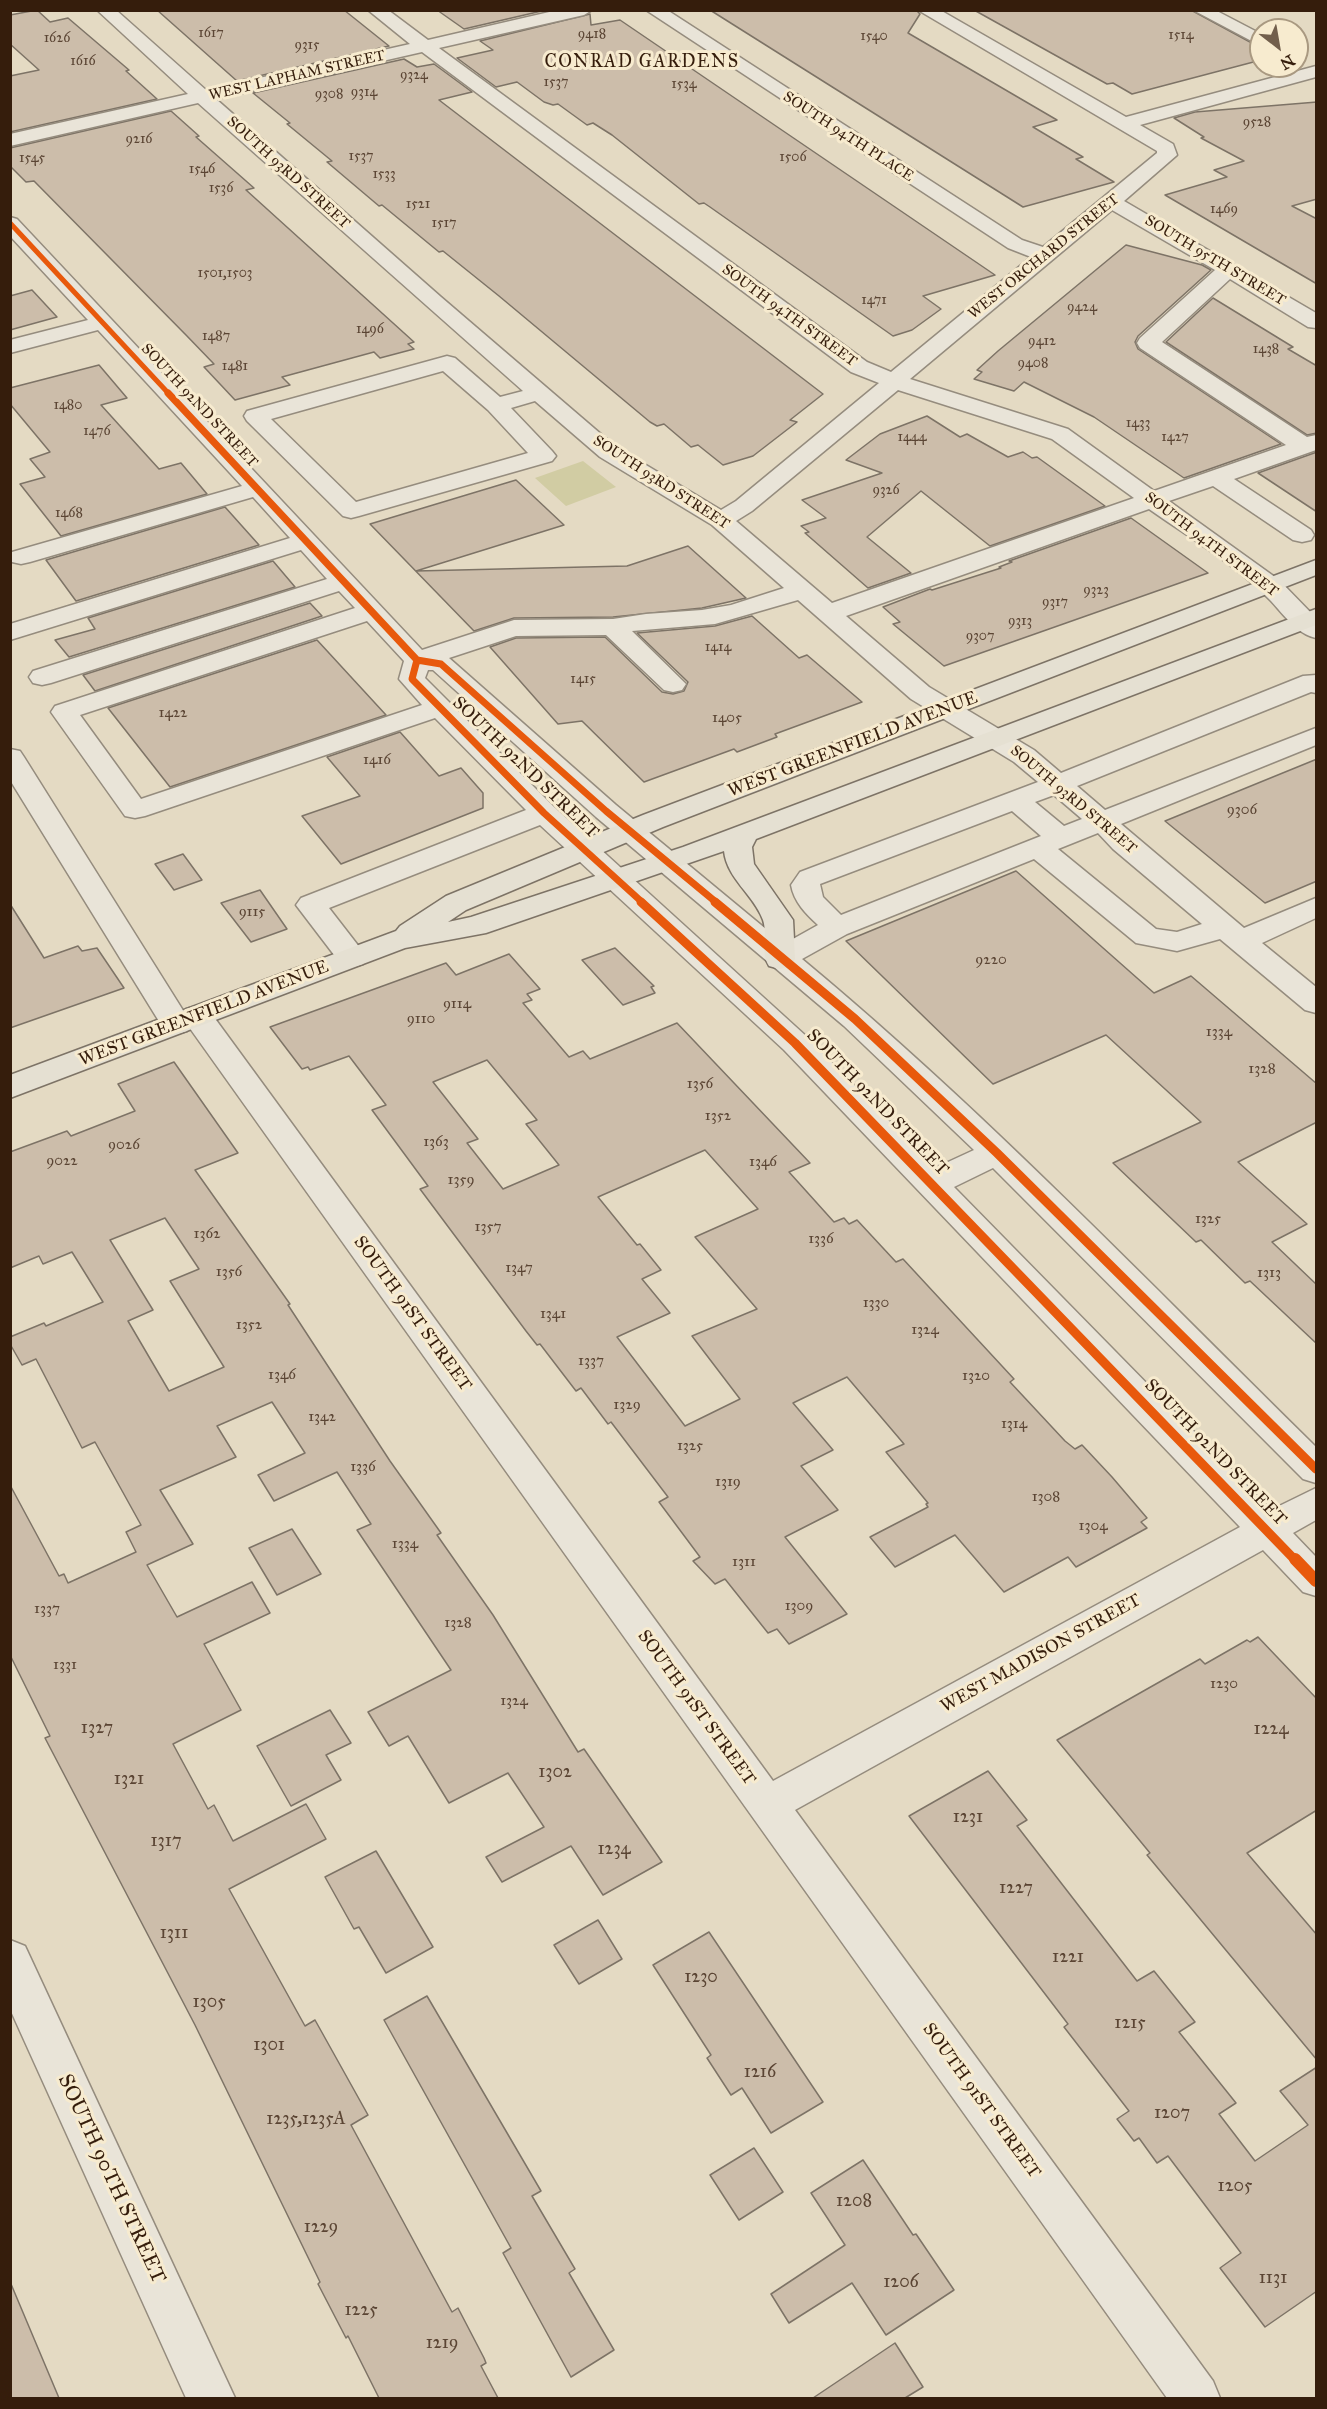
<!DOCTYPE html>
<style>
body{margin:0}
#map{position:relative;width:1327px;height:2409px;overflow:hidden;background:#e4dac3;font-family:"IM FELL Great Primer",serif}
canvas{display:block}
.frame{position:absolute;inset:0;border:12px solid #351d0c;pointer-events:none}
.north{position:absolute;left:1249px;top:18px;width:60px;height:60px;box-sizing:border-box;background:#f7ebcf;border:2px solid #a99981;border-radius:50%;rotate:149deg;font-size:16px;font-weight:700;line-height:24px;text-align:center;color:#351d0c}
.north::after{content:'';display:block;margin:auto;width:21px;height:27px;background:#725f4c;clip-path:polygon(50% 0,100% 100%,50% 72%,0 100%)}
</style>
<div id="map">
<canvas width="1327" height="2409"></canvas>
<div class="frame"></div>
<div class="north">N</div>
</div>
<script>
const g = document.querySelector('canvas').getContext('2d');
g.lineJoin = 'round';
function fillPath(path, color) {
  g.fillStyle = color;
  g.fill(path, 'evenodd');
}
function stroke(path, color, width, dash) {
  g.strokeStyle = color;
  g.lineWidth = width;
  g.lineCap = dash ? 'butt' : 'round';
  g.setLineDash(dash || []);
  g.stroke(path);
}
function drawText(font, color, halo, rows, align = 'center') {
  g.font = font + ' "IM FELL Great Primer",serif';
  g.lineWidth = 6;
  g.setLineDash([]);
  g.textBaseline = 'middle';
  g.strokeStyle = halo;
  g.fillStyle = color;
  for (const [text, x, y, turn = 0] of rows) {
    g.save();
    g.translate(x, y);
    g.rotate((+turn || 0) * Math.PI / 180);
    g.textAlign = isNaN(turn) ? turn : align;
    if (halo) g.strokeText(text, 0, 0);
    g.fillText(text, 0, 0);
    g.restore();
  }
}
const green = new Path2D(`
 M583,461L616,487L566,506L535,478Z`);
const building = new Path2D(`
 M37,10L50,22L68,18L129,70L126,71L157,99L10,132V76L39,70L10,44V15Z
 M157,10H344L389,46L237,81Z
 M437,10H546L464,29Z
 M710,10H916L920,14L908,33L1057,120L1033,127L1083,157L1076,159L1114,182L1023,207Z
 M974,10H1191L1261,48V60L1132,94L1113,83L1107,84Z
 M590,14L591,25L620,20L995,275L923,296L941,309L912,330L893,336L710,207L704,203L699,204L612,135L593,123L587,125L558,104L553,105L544,102L517,82L496,87L457,58L493,50L480,41Z
 M404,59L417,67L434,64L472,92L439,100L823,394L790,420L797,422L753,456L723,465L698,445L691,447L664,424L657,426L650,422L499,296L443,251L439,252L382,205L379,206L327,162L332,161L287,124L290,123L253,93Z
 M1317,102V199L1292,206L1317,219V284L1165,195L1227,177L1214,170L1244,161L1201,138L1204,137L1174,118L1195,112Z
 M171,111L199,136L196,137L254,188L246,190L414,342L408,344L414,349L380,358L374,352L282,377L290,385L235,400L204,367L214,364L186,335L34,181L26,182L10,166V148Z
 M1126,245L1202,265L1211,270L1138,336L1135,342L1138,349L1281,444L1184,478L1094,417L1024,382L1014,391L974,379L982,372L977,370L998,351Z
 M32,290L57,317L10,330V296Z
 M1213,298L1293,347L1288,349L1317,366V433L1307,435L1166,342Z
 M99,365L127,398L101,405L159,469L181,463L207,494L61,536L20,484L45,477L30,459L50,452L10,404V388Z
 M927,416L960,437L967,434L1008,457L1023,452L1032,458L1037,457L1105,506L990,546L921,491L867,537L911,573L868,588L805,533L809,532L801,526L826,518L802,500L882,473L846,460L880,434Z
 M1317,452V512L1258,473Z
 M516,480L564,525L416,571L627,566L688,546L746,598L702,608L613,617L514,618L474,631L370,524Z
 M225,507L259,545L76,601L46,560Z
 M1131,518L1208,573L944,666L893,624L900,622L883,607L930,589L932,590L1001,568L999,567L1012,562L1009,561Z
 M273,561L295,587L69,657L55,640L95,629L88,618Z
 M310,603L322,616L95,691L83,675Z
 M752,616L799,658L807,655L862,702L775,734L777,737L737,752L734,749L644,782L582,721L558,724L490,647L516,638L605,637L662,692L673,694L684,691L688,682L637,633L715,626Z
 M317,640L386,715L170,787L108,708Z
 M400,732L439,776L461,768L483,793V808L341,864L302,816L360,796L327,757Z
 M1317,759V881L1265,903L1165,821Z
 M183,854L202,880L174,890L155,864Z
 M1016,871L1154,993L1191,976L1317,1084V1122L1238,1162L1307,1224L1272,1242L1317,1285V1344L1250,1281L1245,1283L1201,1240L1196,1242L1113,1163L1201,1122L1106,1035L993,1084L846,941Z
 M260,890L287,929L251,942L221,903Z
 M10,904L44,958L78,946L82,951L97,948L124,988L10,1028Z
 M615,948L654,986L651,987L655,993L623,1005L582,960Z
 M509,954L540,989L527,994L532,1000L523,1003L569,1057L583,1051L590,1059L677,1023L810,1163L789,1172L834,1222L844,1218L849,1224L857,1220L896,1262L903,1259L1014,1379L1010,1382L1065,1441L1075,1449L1082,1445L1112,1477L1147,1518L1141,1522L1147,1528L1076,1567L1068,1557L1004,1592L955,1535L895,1567L870,1537L928,1507L926,1504L928,1503L886,1452L904,1444L847,1377L793,1403L833,1450L801,1466L838,1510L785,1537L847,1614L789,1644L777,1629L768,1633L725,1579L715,1584L693,1561L700,1557L659,1502L668,1497L611,1422L608,1424L581,1388L576,1391L540,1344L537,1345L526,1331L420,1189L428,1186L372,1110L386,1105L349,1056L310,1070L308,1067L302,1069L270,1027L446,963L456,975ZM487,1060L537,1120L526,1124L559,1165L503,1189L467,1143L478,1139L433,1082ZM705,1150L758,1209L695,1237L757,1309L692,1336L740,1399L685,1426L617,1337L670,1313L642,1279L661,1270L640,1244L637,1245L598,1197Z
 M174,1062L238,1153L195,1170L290,1304L288,1305L390,1461L441,1533L437,1535L493,1615L578,1752L584,1749L662,1862L603,1895L571,1846L502,1882L486,1857L544,1827L508,1773L449,1803L408,1736L389,1746L368,1712L451,1670L357,1530L371,1524L337,1472L274,1501L258,1475L305,1453L272,1402L217,1426L236,1457L160,1490L193,1544L147,1565L177,1617L252,1582L270,1613L204,1644L241,1710L173,1744L208,1809L214,1805L233,1841L306,1804L326,1839L229,1889L305,2026L315,2020L368,2115L351,2125L452,2312L458,2308L484,2358L486,2363L481,2366L498,2398H379L348,2336L346,2338L318,2284L320,2282L195,2025L45,1738L50,1736L10,1655V1485L59,1576L64,1574L68,1583L136,1552L126,1532L141,1525L95,1442L82,1448L36,1359L22,1365L10,1344V1337L44,1323L46,1326L103,1302L72,1252L43,1264L39,1256L10,1268V1152L67,1131L71,1136L135,1111L118,1084ZM165,1218L199,1269L170,1281L224,1367L169,1391L128,1321L153,1310L110,1240Z
 M292,1529L321,1574L277,1595L249,1548Z
 M1258,1637L1317,1699V1810L1247,1853L1317,1935V2060L1147,1855L1150,1853L1057,1740L1200,1659L1205,1664L1247,1640L1250,1642Z
 M330,1710L351,1743L326,1755L341,1780L291,1806L257,1746Z
 M988,1771L1027,1820L1017,1826L1137,1981L1154,1971L1195,2022L1179,2032L1236,2103L1219,2114L1255,2161L1308,2125L1280,2091L1317,2067V2291L1265,2327L1220,2268L1241,2253L1168,2156L1157,2163L1139,2138L1134,2141L1117,2119L1129,2111L1064,2027L1068,2024L909,1816Z
 M376,1851L433,1947L386,1973L359,1927L354,1929L325,1877Z
 M598,1920L622,1959L579,1984L554,1945Z
 M709,1932L823,2102L771,2133L742,2088L731,2095L707,2058L711,2055L653,1965Z
 M427,1996L541,2191L532,2196L575,2269L569,2273L614,2350L571,2377L503,2253L511,2248L384,2020Z
 M754,2148L783,2192L739,2220L710,2175Z
 M863,2160L913,2235L916,2234L954,2290L886,2335L852,2283L789,2323L771,2294L845,2245L811,2193Z
 M10,2284H11L59,2398H10Z
 M895,2343L923,2387L905,2398H813Z`);
const minor = new Path2D(`
 M97,10H116L206,90L410,44L368,10H388L428,40L558,10H592L584,15L439,48L867,362L891,372L1031,257L1008,248L646,10H667L1022,240L1043,247L1157,153V151L918,10H940L1126,117L1316,66V77L1140,125L1173,144L1177,155L1124,201L1316,313V328L1308,327L1230,279L1162,342L1307,437L1316,435V450L1234,479L1311,530L1314,535L1311,540L1302,542L1293,540L1213,486L1169,501L1279,580L1316,618V638C1297,634 1284,615 1271,601C1239,567 1187,536 1149,509L846,616L929,687L1034,750L1061,773L1303,676L1316,675V693L1311,692L1077,786L1105,810L1316,728V745L1121,824L1244,928L1316,898V918L1262,943L1316,987V1013L1305,1010L1220,939L1177,951L1136,943L1034,859L847,934L802,959C984,1110 1148,1282 1316,1447V1483L1303,1479L993,1168L954,1187L1271,1510L1316,1488V1520L1293,1533L1316,1557V1596L1303,1592L1263,1550L795,1810L1213,2381L1220,2398H1167L189,1027L187,1031L176,1034L165,1031L10,780V749L20,751L24,757L184,1012L186,1009L197,1006L208,1009L773,1781L1240,1527L784,1050L540,825L329,908L367,957L363,964L352,967L341,964L296,905L301,898L526,810L435,718L145,816L135,818L125,816L51,712L55,706L355,608L339,591L51,683L42,685L33,683L29,677L33,671L327,579L301,550L10,640V624L290,538L253,497L30,562L21,564L12,562V552L242,486L98,330L10,353V340L88,320L10,236V217L17,219L422,650L514,620L613,619L646,614L702,610L731,605L784,588L712,525L600,457L535,401L511,408L552,451L556,456L552,461L359,516L351,518L343,516L247,421L244,416L247,411L447,356L455,358L500,397L523,391L198,103L10,146V134L188,94ZM422,52L851,372L879,383L736,501L721,510L616,447L441,297L216,99ZM1112,210L1215,270L1140,338L1137,343L1140,348L1286,445L1154,491L1068,429L910,379ZM443,371L488,410L528,453L356,502L271,419ZM898,390L1052,439L1134,498L832,603L736,521L752,511ZM798,600L911,699L1014,762L1038,782L800,872L791,885C794,902 806,914 818,925L784,944L616,805L449,658L516,636L606,635L664,690L673,692L682,690L686,684L632,631L715,624ZM367,621L404,661L399,679L422,705L141,799L80,715ZM428,670H433L596,817L844,1026L974,1150L935,1168L806,1036L554,807L425,678ZM1054,795L1082,819L1064,826L1035,802ZM1012,811L1041,836L841,915L823,897L820,884ZM1098,833L1113,849L1202,924L1177,932L1156,929L1058,849Z
 M1193,10H1215L1261,34V46Z
 M10,1940L25,1946L235,2398H186L10,2009Z`);
const major = new Path2D(`
 M1316,560V575L663,827L466,910L448,922L471,917L683,847L1316,609V625L756,839L752,847L754,864L793,920L795,959L791,966L780,969L769,966C760,952 768,935 763,920C754,895 727,879 724,851L486,933L405,948L10,1098V1075L396,931L400,926L446,896L643,815Z`);
const cyclewayFar3 = new Path2D(`
 M10,223L170,395`);
const cyclewayFar2 = new Path2D(`
 M168,393L417,660L441,664L606,811L717,903
 M417,660L412,679L544,813L643,903`);
const cyclewayFar1 = new Path2D(`
 M641,902L795,1043L1296,1561
 M715,902L855,1019L997,1153L1316,1469`);
const cycleway = new Path2D(`
 M1295,1559L1316,1581`);
const farNumbernames = [
 ["1617",211,34],
 ["9418",592,35],
 ["1514",1181,36],
 ["1540",874,37],
 ["1626",57,39],
 ["9315",307,46],
 ["1616",83,62],
 ["9324",414,76],
 ["1537",556,83],
 ["1534",684,85],
 ["9314",364,93],
 ["9308",329,95],
 ["9528",1257,123],
 ["9216",139,140],
 ["1537",361,157],
 ["1506",793,158],
 ["1545",32,159],
 ["1546",202,170],
 ["1533",384,175],
 ["1536",221,189],
 ["1521",418,205],
 ["1469",1224,210],
 ["1517",444,224],
 ["1501,1503",225,274],
 ["1471",874,301],
 ["9424",1082,308],
 ["1496",370,330],
 ["1487",216,337],
 ["9412",1042,342],
 ["1438",1266,350],
 ["9408",1033,364],
 ["1481",235,367],
 ["1480",68,406],
 ["1433",1138,424],
 ["1476",97,432],
 ["1444",912,438],
 ["1427",1175,438],
 ["9326",886,491],
 ["1468",69,514],
 ["9323",1096,591],
 ["9317",1055,603],
 ["9313",1020,622],
 ["9307",980,637],
 ["1414",718,648],
 ["1415",583,680]
];
const farStreetnames = [
 ["WEST LAPHAM STREET",297,76,-13],
 ["SOUTH 94TH PLACE",848,137,33],
 ["SOUTH 93RD STREET",288,173,42],
 ["WEST ORCHARD STREET",1044,257,-39],
 ["SOUTH 95TH STREET",1215,261,31],
 ["SOUTH 94TH STREET",789,316,36],
 ["SOUTH 92ND STREET",199,406,47],
 ["SOUTH 93RD STREET",661,483,33],
 ["SOUTH 94TH STREET",1211,545,37],
 ["SOUTH 93RD STREET",1073,800,40]
];
const numberNames = [
 ["1422",173,713],
 ["1405",727,718],
 ["1416",377,760],
 ["9306",1242,810],
 ["9115",252,912],
 ["9220",991,960],
 ["9114",457,1004],
 ["9110",421,1019],
 ["1334",1219,1032],
 ["1328",1262,1069],
 ["1356",700,1084],
 ["1352",718,1116],
 ["1363",436,1142],
 ["9026",124,1145],
 ["9022",62,1161],
 ["1346",763,1162],
 ["1359",461,1180],
 ["1325",1208,1219],
 ["1357",488,1227],
 ["1362",207,1234],
 ["1336",821,1239],
 ["1347",519,1268],
 ["1356",229,1272],
 ["1313",1269,1273],
 ["1330",876,1303],
 ["1341",553,1314],
 ["1352",249,1325],
 ["1324",925,1330],
 ["1337",591,1361],
 ["1346",282,1375],
 ["1320",976,1376],
 ["1329",627,1405],
 ["1342",322,1417],
 ["1314",1014,1424],
 ["1325",690,1446],
 ["1336",363,1467],
 ["1319",728,1482],
 ["1308",1046,1497],
 ["1304",1093,1526],
 ["1334",405,1544],
 ["1311",744,1562],
 ["1309",799,1606],
 ["1337",47,1609],
 ["1328",458,1623],
 ["1331",65,1665],
 ["1230",1224,1684],
 ["1324",514,1701]
];
const farQuarternames = [
 ["CONRAD GARDENS",642,63]
];
const streetNames = [
 ["WEST GREENFIELD AVENUE",853,745,-21],
 ["SOUTH 92ND STREET",525,768,44],
 ["WEST GREENFIELD AVENUE",204,1014,-21],
 ["SOUTH 92ND STREET",877,1103,46],
 ["SOUTH 91ST STREET",412,1314,54],
 ["SOUTH 92ND STREET",1215,1453,46],
 ["WEST MADISON STREET",1041,1654,-29],
 ["SOUTH 91ST STREET",696,1708,54],
 ["SOUTH 91ST STREET",981,2101,54]
];
const nearNumbernames = [
 ["1327",97,1729],
 ["1224",1271,1730],
 ["1302",555,1773],
 ["1321",129,1780],
 ["1231",968,1818],
 ["1317",166,1842],
 ["1234",614,1850],
 ["1227",1016,1889],
 ["1311",174,1934],
 ["1221",1068,1958],
 ["1230",701,1978],
 ["1305",209,2003],
 ["1215",1130,2024],
 ["1301",269,2046],
 ["1216",760,2073],
 ["1207",1172,2114],
 ["1235,1235A",306,2120],
 ["1205",1235,2187],
 ["1208",854,2202],
 ["1229",321,2228],
 ["1131",1273,2279],
 ["1206",901,2283],
 ["1225",361,2311],
 ["1219",442,2344]
];
const nearStreetnames = [
 ["SOUTH 90TH STREET",111,2179,65]
];
fillPath(green, '#d1cca3');
fillPath(building, '#ccbdaa');
stroke(building, '#7d7366', 1.5);
stroke(minor, '#958c7e', 3);
stroke(major, '#7d7366', 3);
fillPath(minor, '#e9e4d8');
fillPath(major, '#e5e0d2');
stroke(cyclewayFar3, '#e8590c', 5);
stroke(cyclewayFar2, '#e8590c', 7);
stroke(cyclewayFar1, '#e8590c', 9);
stroke(cycleway, '#e8590c', 12);
drawText('14px', '#5b4534', null, farNumbernames);
drawText('15px', '#351d0c', '#f7ebcf', farStreetnames);
drawText('15px', '#5b4534', null, numberNames);
g.letterSpacing = '1.5px';
drawText('18px', '#351d0c', '#f7ebcf', farQuarternames);
g.letterSpacing = '0px';
drawText('18px', '#351d0c', '#f7ebcf', streetNames);
drawText('18px', '#5b4534', null, nearNumbernames);
drawText('21px', '#351d0c', '#f7ebcf', nearStreetnames);
</script>
